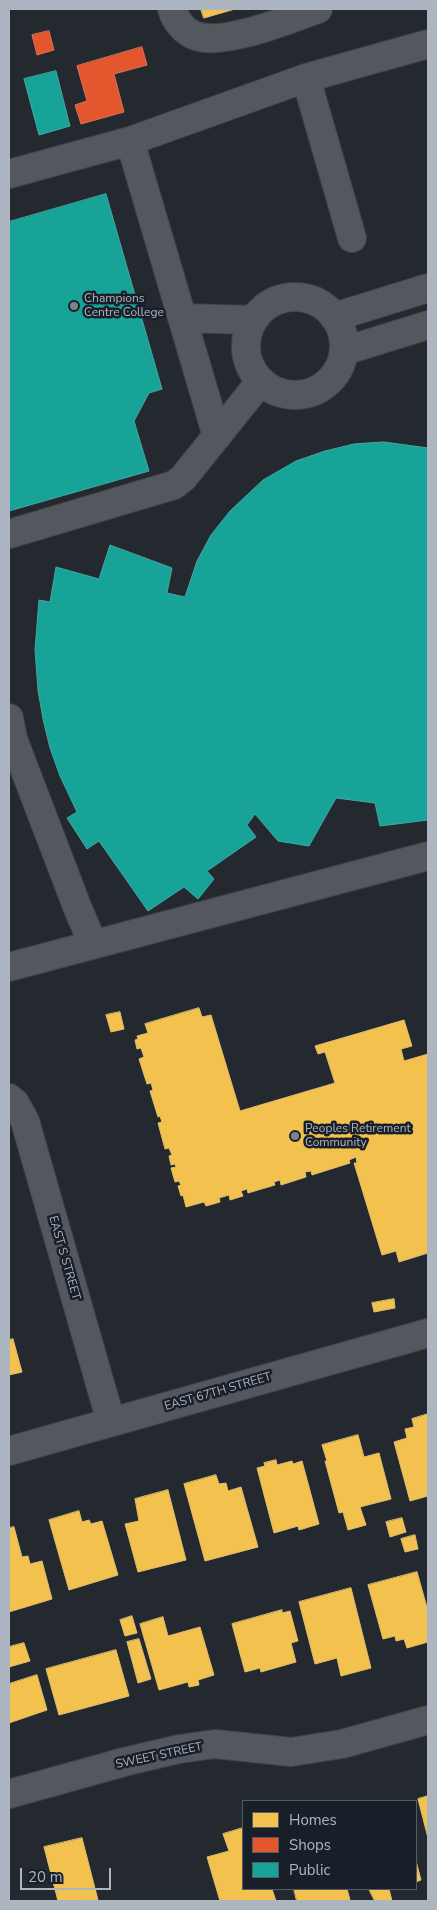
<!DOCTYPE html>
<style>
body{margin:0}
#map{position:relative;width:437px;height:1910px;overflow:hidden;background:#24292f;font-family:"Nunito Sans",sans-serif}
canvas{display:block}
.frame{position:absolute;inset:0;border:10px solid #adb5c1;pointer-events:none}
.legend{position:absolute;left:242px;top:1800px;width:175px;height:90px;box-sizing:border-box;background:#191f29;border:1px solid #545b66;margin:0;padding:6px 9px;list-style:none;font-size:15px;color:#adb5c1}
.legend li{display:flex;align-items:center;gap:10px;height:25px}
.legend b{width:25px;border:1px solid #545b66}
.scale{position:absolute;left:20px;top:1868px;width:91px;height:22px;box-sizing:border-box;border:2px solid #adb5c1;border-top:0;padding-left:6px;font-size:15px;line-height:18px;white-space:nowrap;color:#adb5c1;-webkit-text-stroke:4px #191f29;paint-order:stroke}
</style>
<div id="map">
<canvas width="437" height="1910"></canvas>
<div class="frame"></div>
<ul class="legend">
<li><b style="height:14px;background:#f2c14e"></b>Homes</li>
<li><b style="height:14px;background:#e4572e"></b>Shops</li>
<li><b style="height:14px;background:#17a398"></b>Public</li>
</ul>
<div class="scale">20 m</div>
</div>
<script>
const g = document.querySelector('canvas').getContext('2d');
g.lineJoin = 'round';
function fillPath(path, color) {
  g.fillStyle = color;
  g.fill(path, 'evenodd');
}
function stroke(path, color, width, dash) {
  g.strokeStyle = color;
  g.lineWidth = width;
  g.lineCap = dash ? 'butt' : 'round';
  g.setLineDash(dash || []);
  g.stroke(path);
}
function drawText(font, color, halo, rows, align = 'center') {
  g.font = font + ' "Nunito Sans",sans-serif';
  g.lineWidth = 5;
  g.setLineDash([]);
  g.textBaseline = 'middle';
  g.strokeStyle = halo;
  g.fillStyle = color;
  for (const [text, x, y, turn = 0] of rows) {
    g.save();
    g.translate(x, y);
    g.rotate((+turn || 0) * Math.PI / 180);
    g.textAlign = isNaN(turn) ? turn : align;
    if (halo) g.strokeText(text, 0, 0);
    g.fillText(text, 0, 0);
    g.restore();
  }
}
const homes = new Path2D(`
 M201,9H235L204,18Z
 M199,1008L202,1017L211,1015L240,1111L335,1083L325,1052L318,1054L315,1046L404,1020L412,1046L401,1049L404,1061L428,1054V1253L399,1262L396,1251L382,1255L354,1163H357L356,1157L349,1160L350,1163L312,1175L311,1171L305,1172L306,1177L281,1185L280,1180L274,1182L275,1185L248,1193L247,1189L241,1191L243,1196L230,1200L229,1195L219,1198L220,1202L206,1206L204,1202L186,1207L183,1195L181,1196L178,1186L181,1185L179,1181L175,1182L171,1168L176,1167L175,1164L171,1165L169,1156L172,1155L169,1148L165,1149L158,1123L162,1122L160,1116L158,1117L150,1091L153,1090L151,1083L147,1084L139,1059L144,1057L141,1048L137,1049L135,1040L138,1039L137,1036L148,1033L145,1024Z
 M120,1012L124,1029L111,1032L106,1015Z
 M394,1299L395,1308L374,1312L372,1303Z
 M13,1339L22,1372L9,1375V1340Z
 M428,1414V1496L410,1501L394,1442L407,1438L405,1429L414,1427L412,1419Z
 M358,1435L364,1457L379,1453L391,1499L360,1507L366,1525L348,1530L343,1512L339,1513L325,1461H327L322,1445Z
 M276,1460L277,1465L292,1461L293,1464L302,1461L319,1524L299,1530L298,1526L274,1533L257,1468L265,1466L264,1463Z
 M216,1475L219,1484L226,1483L228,1491L241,1487L258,1547L205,1561L184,1484Z
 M168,1490L186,1560L138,1572L125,1524L139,1521L135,1499Z
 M79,1511L82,1522L89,1520L91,1524L102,1521L118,1575L69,1590L49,1520Z
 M402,1518L406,1532L390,1537L386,1522Z
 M14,1527L22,1557L28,1556L30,1564L42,1561L52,1599L9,1612V1528Z
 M415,1535L418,1549L405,1552L401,1539Z
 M417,1572L428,1611V1642L407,1648L404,1639L396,1641L395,1636L383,1639L368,1585Z
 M351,1588L371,1668L341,1676L337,1658L315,1664L299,1602Z
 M282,1610V1613L290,1611L298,1641L291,1643L296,1662L261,1672L260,1668L245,1672L232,1624Z
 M132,1616L137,1633L125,1636L120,1620Z
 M163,1617L168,1636L200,1627L214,1675L198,1680L199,1685L189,1687L188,1682L159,1690L140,1624Z
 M139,1639L151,1679L138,1683L127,1642Z
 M24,1643L30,1661L9,1667V1647Z
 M116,1650L129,1696L59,1715L46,1669Z
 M37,1675L47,1710L9,1723V1684Z
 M428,1796V1838L418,1799Z
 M243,1828V1889H272L276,1901H220L207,1857L229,1851L223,1834Z
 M82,1838L98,1900L58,1901L44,1847Z
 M416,1861L421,1880L416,1882Z
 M294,1889H347L350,1900L343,1901H297Z
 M369,1889H391H389L392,1901H375Z`);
const shops = new Path2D(`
 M49,31L54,50L37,55L32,35Z
 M142,47L147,65L114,74L124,112L81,124L75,105L87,101L77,66Z`);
const public = new Path2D(`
 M56,71L70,126L39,135L24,79Z
 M106,194L162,389L149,393L134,421L149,471L9,511V222Z
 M384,442L428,448V820L380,826L375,803L336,798L309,846L278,841L255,814L247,825L256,837L207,871L214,879L198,899L184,887L148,911L99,841L87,849L67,818L77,812L60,776L50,748L43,719L38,690L35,650L39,600L50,602L56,567L99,579L110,545L172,568L167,593L185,597L197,561L211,535L230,511L263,480L296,461L325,451L354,444Z`);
const minor = new Path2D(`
 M172,9C175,20 184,32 196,36C225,46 289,19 318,9
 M306,78L428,44
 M130,141L306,78L352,238
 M9,174L130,141L217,436
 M246 346a49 49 0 1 1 98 0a49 49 0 1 1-98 0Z
 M334,317L428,288
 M182,318L253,320
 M344,351L428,325
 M9,534L174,485L183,478L261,381
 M9,718L13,739L78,909L93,944
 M9,967L428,856
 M9,1098L15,1103L25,1121L111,1422
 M9,1451L428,1333
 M9,1794L124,1762L179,1749L215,1744L291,1752L342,1744L428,1720`);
const markers = [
 [74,306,5,"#7d848e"],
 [295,1136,5,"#7d848e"]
];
const poiNames = [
 ["Champions",84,299],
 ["Centre College",84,313],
 ["Peoples Retirement",305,1129],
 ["Community",305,1143]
];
const streetNames = [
 ["EAST S STREET",64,1258,74],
 ["EAST 67TH STREET",218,1392,-16],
 ["SWEET STREET",159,1756,-12]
];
fillPath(homes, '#f2c14e');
stroke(homes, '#ddbd70', 1);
fillPath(shops, '#e4572e');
stroke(shops, '#d4735a', 1);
fillPath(public, '#17a398');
stroke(public, '#44a8a4', 1);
stroke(minor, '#404448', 30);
stroke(minor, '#54575e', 28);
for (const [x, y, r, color] of markers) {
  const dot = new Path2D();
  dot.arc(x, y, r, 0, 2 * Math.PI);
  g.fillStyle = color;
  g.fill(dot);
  stroke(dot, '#191f29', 2);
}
drawText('12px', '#adb5c1', '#191f29', poiNames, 'left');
drawText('12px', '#adb5c1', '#191f29', streetNames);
</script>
